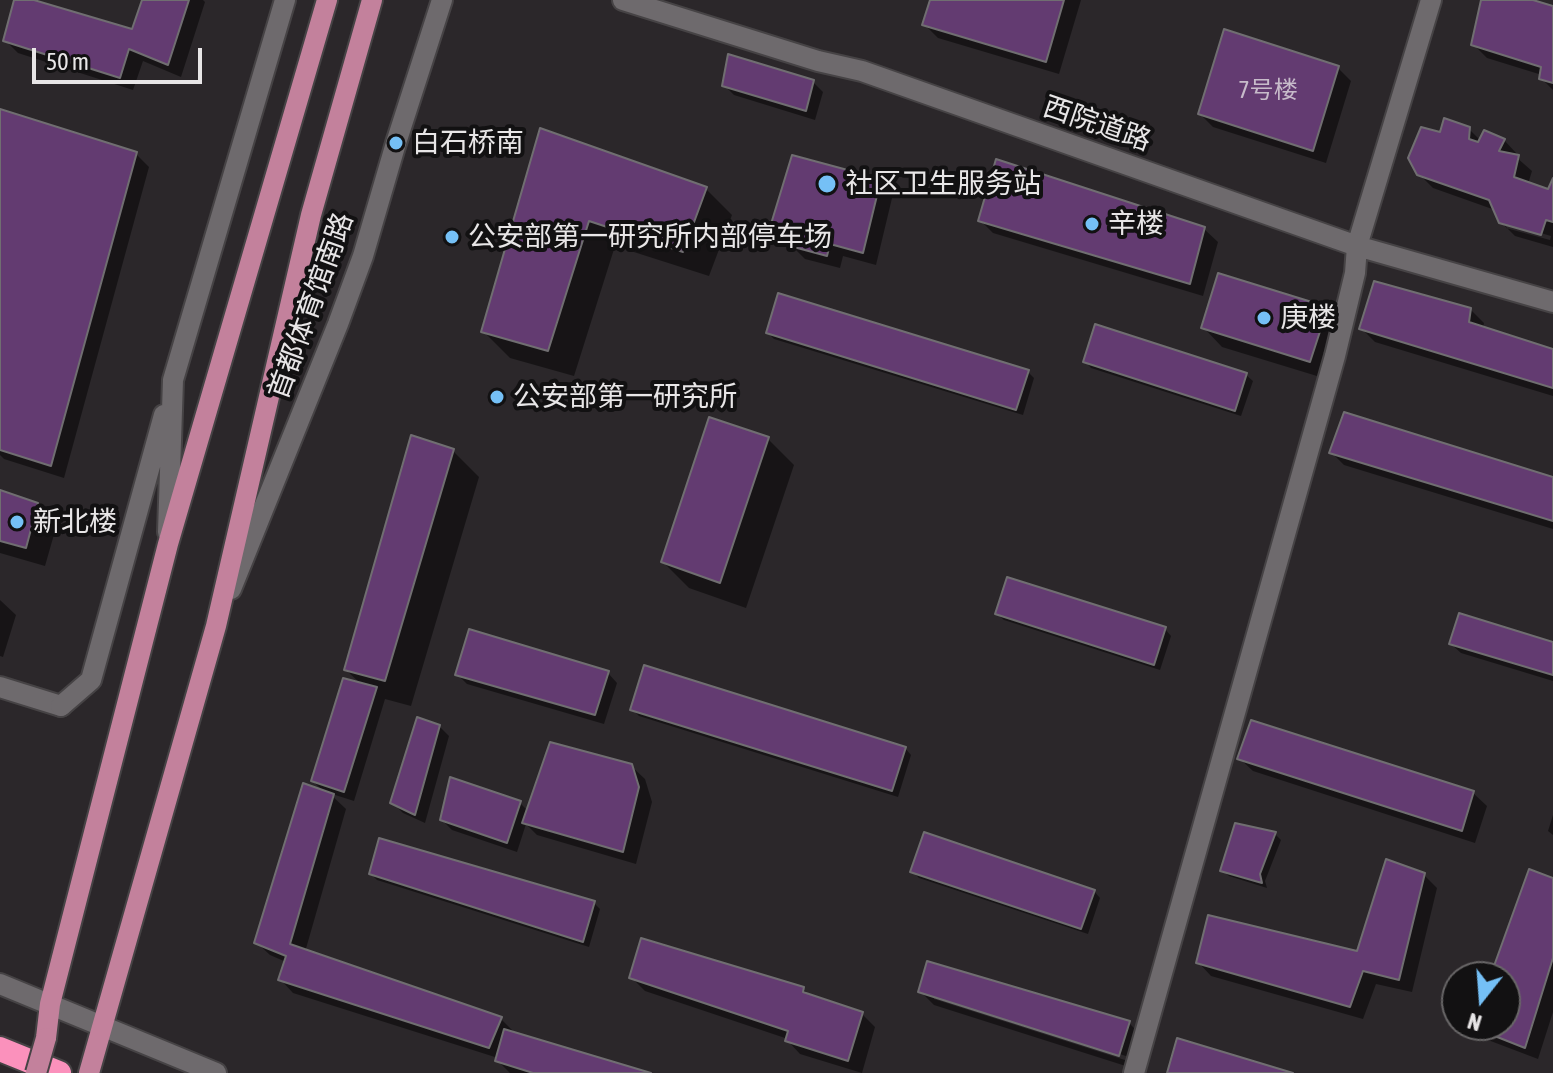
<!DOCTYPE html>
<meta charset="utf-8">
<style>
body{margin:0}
#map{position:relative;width:1553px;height:1073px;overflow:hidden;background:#2b272a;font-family:"Asap Condensed",sans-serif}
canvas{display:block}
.north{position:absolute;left:1441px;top:961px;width:80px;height:80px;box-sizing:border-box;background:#121112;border:2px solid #686667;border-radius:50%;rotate:197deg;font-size:22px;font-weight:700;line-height:32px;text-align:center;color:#e8e6e7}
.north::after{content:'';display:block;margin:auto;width:28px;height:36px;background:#75c0f6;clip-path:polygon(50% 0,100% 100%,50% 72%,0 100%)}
.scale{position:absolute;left:32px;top:48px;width:170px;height:36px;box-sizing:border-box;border:4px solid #e8e6e7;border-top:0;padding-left:10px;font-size:24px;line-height:28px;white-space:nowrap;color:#e8e6e7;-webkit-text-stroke:6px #121112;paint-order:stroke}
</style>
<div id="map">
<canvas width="1553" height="1073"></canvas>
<div class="north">N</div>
<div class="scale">50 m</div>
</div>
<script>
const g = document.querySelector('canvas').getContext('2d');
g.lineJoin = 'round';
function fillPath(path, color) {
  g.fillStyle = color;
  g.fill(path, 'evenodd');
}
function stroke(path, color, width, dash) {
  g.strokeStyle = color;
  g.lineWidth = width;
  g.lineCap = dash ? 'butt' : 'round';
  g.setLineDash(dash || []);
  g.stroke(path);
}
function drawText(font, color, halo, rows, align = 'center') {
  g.font = font + ' "Asap Condensed","Noto Sans SC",sans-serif';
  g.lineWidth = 8;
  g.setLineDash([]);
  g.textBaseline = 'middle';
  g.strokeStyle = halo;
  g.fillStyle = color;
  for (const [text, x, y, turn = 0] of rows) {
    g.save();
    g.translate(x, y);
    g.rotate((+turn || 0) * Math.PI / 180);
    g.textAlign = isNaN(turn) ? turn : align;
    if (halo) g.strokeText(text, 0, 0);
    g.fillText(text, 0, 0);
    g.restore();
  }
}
const shadow = new Path2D(`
 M16,0H27L133,32L144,0H203L205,2L181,77L143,61L133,90L18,53L5,40Z
 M932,0H1081L1059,74L938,38L924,24Z
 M1483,0H1526L1553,8V90L1541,78L1542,75L1487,58L1473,44Z
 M1338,68L1351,81L1326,163L1213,127L1200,114Z
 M813,82L823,92L815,120L734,95L724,85Z
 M0,112L136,154L149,167L64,478L4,459L0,455Z
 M1469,129L1481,141L1504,140L1517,154L1516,157L1532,171L1528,184L1549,191L1553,183V247L1515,236L1501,222L1495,210L1433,188L1419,174L1441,134ZM1506,223L1551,236L1550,240L1506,228Z
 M542,131L706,189L732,215L709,276L615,246L574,376L510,358L484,332Z
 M879,181L893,194L876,265L843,256L840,268L805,259L792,246L793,240L787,237L773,224Z
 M980,220L1204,229L1218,242L1203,296L993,233Z
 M1327,309L1346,328L1330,380L1222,347L1203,327Z
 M1470,309L1484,323L1483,329L1553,351V396L1375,342L1361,328Z
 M768,333L1028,372L1034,378L1023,415L774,339Z
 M1085,361L1246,375L1253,381L1241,416L1091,368Z
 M768,439L794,465L746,608L689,588L663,562Z
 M453,451L479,477L411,706L385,699L354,801L329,793L346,809L305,952L501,1019L514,1032V1034L644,1073H510L497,1060L498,1058L293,993L280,979L286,962L270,955L256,942L326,794L313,781L362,685L346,670Z
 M1331,452L1553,479V529L1344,465Z
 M0,492L37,504L57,524L45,566L0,553Z
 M0,600L16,615L3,657L0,656Z
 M997,614L1165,629L1171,636L1160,670L1004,620Z
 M1451,644H1553V681L1461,653Z
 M608,673L617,683L604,724L467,684L457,674Z
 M632,709L905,748L911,755L898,797L639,716Z
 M439,726L449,736L425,823L403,813L393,803Z
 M1239,758L1473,793L1487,806L1475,843L1253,771Z
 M631,766L645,779L652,802L636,864L537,835L526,824L517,852L452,830L442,820L520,803L528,811Z
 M1553,815V835L1548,831Z
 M1275,834L1281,840L1265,881L1267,888L1229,876L1222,870Z
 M912,871L1094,891L1100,898L1088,934L919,878Z
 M371,874L594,903L600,909L589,947L377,880Z
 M1424,875L1437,888L1412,992L1376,984L1363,1019L1211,976L1198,962L1359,954Z
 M1553,880V1012L1538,1059L1488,1040L1474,1027L1475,1025H1505V977H1492Z
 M631,977L803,989L812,997L862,1014L875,1027L862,1073L800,1054L787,1040L788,1039L645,991Z
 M921,992L1129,1023L1142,1036L1132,1068L934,1005ZM934,995L1129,1057L1128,1061L934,999Z`);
const building = new Path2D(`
 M14,0H34L132,29L142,0H189L168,65L129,49L120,78L3,41Z
 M930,0H1064L1046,62L922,25Z
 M1481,0H1533L1553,6V83L1539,79L1541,67L1471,45Z
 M1224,29L1339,66L1313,151L1198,114Z
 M728,54L814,80L806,111L722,86Z
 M0,109L137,152L51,466L0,450Z
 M1444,118L1470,127L1469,139L1478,142L1484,130L1505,139L1499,151L1519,155L1514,177L1548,189L1553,178V222L1546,220L1541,235L1499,223L1489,200L1417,175L1408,158L1421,127L1440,132Z
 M540,128L707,187L683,252L589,221L548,351L481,332Z
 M792,155L881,179L863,253L830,244L827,256L790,246L793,233L771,224Z
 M996,159L1205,227L1190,284L978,221Z
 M1218,273L1328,307L1310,362L1201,328Z
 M1374,281L1471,308L1469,322L1553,349V388L1359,329Z
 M778,293L1029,370L1016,410L766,333Z
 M1095,324L1247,373L1235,411L1083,362Z
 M1344,412L1553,477V521L1329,453Z
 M709,417L769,437L720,583L661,562Z
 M411,435L454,449L385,681L344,670Z
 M0,490L38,503L26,548L0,541Z
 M1007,577L1166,627L1154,665L995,614Z
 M1459,613L1553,642V675L1449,644Z
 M469,629L609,671L595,715L455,675Z
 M644,665L906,747L892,791L630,710Z
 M343,678L377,687L344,792L311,781Z
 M417,717L440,725L415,815L390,803Z
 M1251,720L1474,791L1462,831L1237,759Z
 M550,742L632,764L639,787L623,852L522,823Z
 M450,777L521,801L507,843L440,820Z
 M303,783L334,794L290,944L502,1017L489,1048L278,980L286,956L254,943Z
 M1235,823L1276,832L1260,874L1262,883L1220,871Z
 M924,832L1095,890L1081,929L910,872Z
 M379,838L595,901L583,942L369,874Z
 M1386,859L1425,873L1399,980L1363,971L1350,1007L1196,963L1208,915L1357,951Z
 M1529,869L1553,878V958L1525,1048L1472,1027L1473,1025H1505V977H1490Z
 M641,938L804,987L803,992L863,1012L848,1061L785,1041L788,1031L629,978Z
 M927,961L1130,1021L1119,1056L918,992Z
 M504,1029L651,1073H533L495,1061Z
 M1177,1038L1293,1073H1167Z`);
const street = new Path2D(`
 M623,0L818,61L862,71L1357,246L1553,302
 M0,687L61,706
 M1134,1073L1335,356L1355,273L1357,246L1431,0`);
const secondary = new Path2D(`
 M168,532L173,380L285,0
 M231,589L338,324L363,256L396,143L442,0
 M61,706L91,680L164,415
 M0,984L216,1073`);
const primary = new Path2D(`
 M46,1038L50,1004L168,544L327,0
 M89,1073L216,626L311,215L372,0`);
const highway = new Path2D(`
 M0,1049L59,1073`);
const primaryBridge = new Path2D(`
 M36,1073L46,1038`);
const markers = [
 [396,143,8,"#75c0f6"],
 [827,184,10,"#75c0f6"],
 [1092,224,8,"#75c0f6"],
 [452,237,8,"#75c0f6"],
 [1264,318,8,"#75c0f6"],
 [497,397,8,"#75c0f6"],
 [17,522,8,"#75c0f6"]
];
const numberNames = [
 ["7号楼",1268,90]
];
const streetNames = [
 ["西院道路",1097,124,19],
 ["首都体育馆南路",311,306,-70]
];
const poiNames = [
 ["白石桥南",412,143],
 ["社区卫生服务站",845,184],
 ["辛楼",1108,224],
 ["公安部第一研究所内部停车场",468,237],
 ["庚楼",1280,318],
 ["公安部第一研究所",513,397],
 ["新北楼",33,522]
];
fillPath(shadow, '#0007');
fillPath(building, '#633b71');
stroke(building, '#706e71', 2);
stroke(street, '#464345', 24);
stroke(secondary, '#464345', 24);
stroke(primary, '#464345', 24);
stroke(highway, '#464345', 28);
stroke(street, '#6e6a6d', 20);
stroke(secondary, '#6e6a6d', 20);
stroke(primary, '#c3819c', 20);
stroke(highway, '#fb91bc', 24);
stroke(primaryBridge, '#464345', 24, []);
stroke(primaryBridge, '#c3819c', 20);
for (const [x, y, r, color] of markers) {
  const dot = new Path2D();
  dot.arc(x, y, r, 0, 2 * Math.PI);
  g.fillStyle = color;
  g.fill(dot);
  stroke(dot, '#121112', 3);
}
drawText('24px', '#c7bbca', null, numberNames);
drawText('28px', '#e8e6e7', '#121112', streetNames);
drawText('28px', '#e8e6e7', '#121112', poiNames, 'left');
</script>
